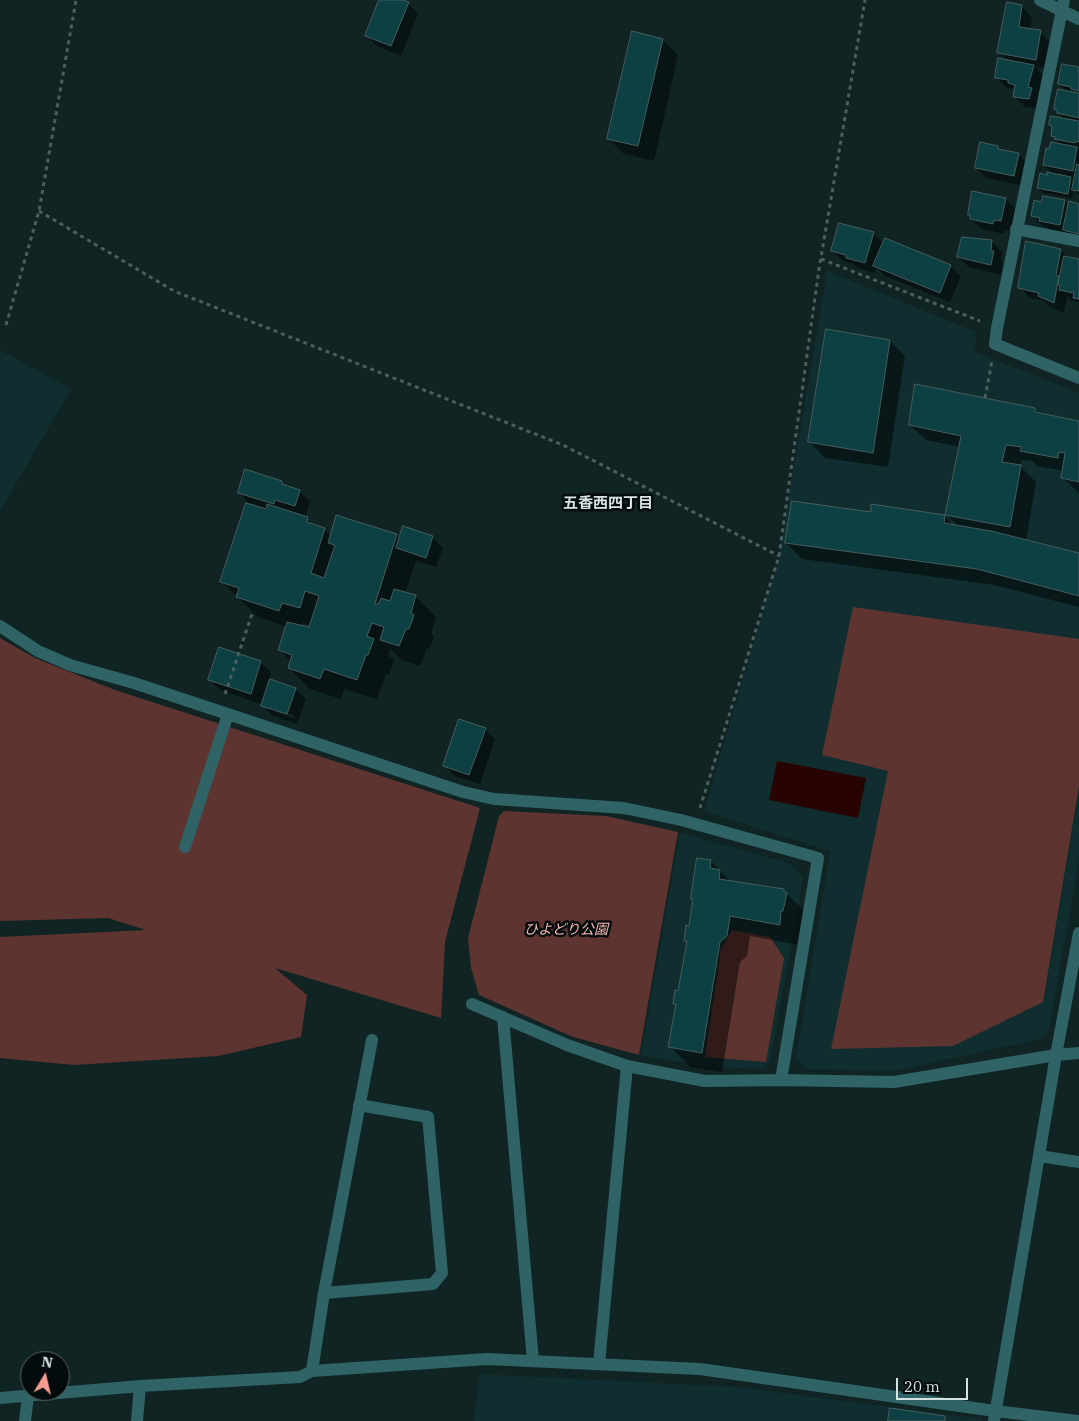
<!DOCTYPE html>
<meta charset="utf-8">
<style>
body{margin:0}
#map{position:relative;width:1079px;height:1421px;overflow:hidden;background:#102424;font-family:"IBM Plex Serif",serif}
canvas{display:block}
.north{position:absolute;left:20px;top:1351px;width:50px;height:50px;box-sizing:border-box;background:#040b0c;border:1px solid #586162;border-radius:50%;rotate:9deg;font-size:14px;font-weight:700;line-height:20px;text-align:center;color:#d6e2e2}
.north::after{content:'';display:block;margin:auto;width:18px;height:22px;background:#f59c92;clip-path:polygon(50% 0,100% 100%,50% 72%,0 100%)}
.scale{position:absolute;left:896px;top:1378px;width:72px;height:22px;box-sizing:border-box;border:2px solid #d6e2e2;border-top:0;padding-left:6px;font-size:15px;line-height:18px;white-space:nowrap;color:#d6e2e2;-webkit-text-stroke:4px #040b0c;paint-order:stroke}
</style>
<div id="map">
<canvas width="1079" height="1421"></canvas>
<div class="north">N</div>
<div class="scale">20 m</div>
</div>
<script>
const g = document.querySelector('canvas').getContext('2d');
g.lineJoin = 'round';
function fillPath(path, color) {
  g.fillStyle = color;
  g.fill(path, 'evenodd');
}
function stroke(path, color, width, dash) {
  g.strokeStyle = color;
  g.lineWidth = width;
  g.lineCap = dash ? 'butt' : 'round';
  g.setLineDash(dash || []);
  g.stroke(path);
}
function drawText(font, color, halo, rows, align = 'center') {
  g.font = font + ' "IBM Plex Serif","Noto Sans JP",serif';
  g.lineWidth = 5;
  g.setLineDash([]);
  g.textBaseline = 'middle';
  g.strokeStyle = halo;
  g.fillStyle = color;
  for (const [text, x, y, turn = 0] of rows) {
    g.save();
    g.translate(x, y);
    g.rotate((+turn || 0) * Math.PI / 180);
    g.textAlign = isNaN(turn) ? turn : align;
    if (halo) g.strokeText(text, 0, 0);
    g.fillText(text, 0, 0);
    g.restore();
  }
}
const built = new Path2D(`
 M827,271L976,332L975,352L1079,393V859L1049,1030L1040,1039L894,1071L808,1069L796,1060L830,851L704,811L779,556Z
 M0,350L71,389L0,511Z
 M680,833L792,864L803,879L770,1060L764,1069L706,1067L641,1055Z
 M480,1374L736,1387L982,1419V1421H474Z`);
const green = new Path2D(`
 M853,607L1079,639V786L1043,1002L953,1046L831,1049L888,771L822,755Z
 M0,638L35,658L115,690L480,808L445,942L441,1018L275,968L307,995L301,1037L218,1056L74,1065L0,1058V937L146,930L108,918L0,921Z
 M504,811L606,816L678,832L639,1055L573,1037L479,995L471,968L468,938L499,816Z
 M732,930L770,937L784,958L766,1062L705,1057L721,949Z`);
const water = new Path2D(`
 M777,761L866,778L858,818L769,800Z`);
const shadow = new Path2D(`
 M380,0H400L408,3L418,14L401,56L377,46L366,35Z
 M1022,7L1032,17L1030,30L1040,32L1050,42L1046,69L1035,67L1044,76L1040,109L1025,107L1014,96L1015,89L1007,88L996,77L1007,61L999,53Z
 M662,40L678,55L654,161L624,154L609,139Z
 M1079,68V147L1074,146L1079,151V195L1074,190L1072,198L1043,193L1038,188L1048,176L1055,175L1044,165L1062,146L1052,135L1065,120L1055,109L1067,92L1059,84Z
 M998,147L1001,151L1018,154L1029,165L1024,186L986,178L976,168Z
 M1006,199L1016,209L1012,231L1005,230L1004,234L982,229L971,219L969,214Z
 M1065,201L1070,206L1079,205V241L1051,231L1047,227L1043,226L1033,216L1042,203Z
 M873,233L884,244L950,266L961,276L950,302L885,276L877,268L875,273L857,268L853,264L843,261L832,251Z
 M963,239L992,242L1002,252L1001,260L1003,263L1001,275L969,267L958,257Z
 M1027,243L1061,250L1069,258L1079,260V302L1071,300L1067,296L1064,313L1049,306L1044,301L1030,298L1020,287Z
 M890,341L905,356L888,467L825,458L810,442Z
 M1035,410L1040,415L1079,422V493L1062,477L1063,471L1037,466L1033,461L1022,460L1020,466L1036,482L1026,541L1079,555V607L994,585L802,559L786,543L872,513L945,516L954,526L959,527L946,514L960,447L926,440L910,425Z
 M282,482L287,487L299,491L310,501L305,518L315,526L324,529L331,536L337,516L397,535L400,539L432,537L443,548L436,567L416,561L405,593L415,596L436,617L431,634L434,636L430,649L427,648L420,666L402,660L390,649L388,655L394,660L389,675L386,674L377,699L344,689L341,699L310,689L289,668L291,662L280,650L287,627L258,617L222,582L260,506L249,503L239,492ZM303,623L310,625V628L301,626Z
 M260,662L271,672L261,704L220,690L210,680Z
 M295,689L306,699L297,724L273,716L263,706ZM274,709L293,715V718L274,711Z
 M485,729L495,739L480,784L455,776L444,765Z
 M711,861L731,882L784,891L804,911L800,945L750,936L747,956L740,962L722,1072L690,1067L670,1046L677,1006L674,1003L679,992L688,943L685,940L690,927L694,900L692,898Z`);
const building = new Path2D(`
 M379,0H403L409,2L391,46L365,36Z
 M1007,2L1022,5L1019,27L1041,30L1036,60L997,53Z
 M632,31L663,39L638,146L607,139Z
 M998,58L1034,65L1028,87L1032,88L1029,99L1013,97L1015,85L1008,83V80L995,78Z
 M1062,64L1079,67V91L1071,89V87L1058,84Z
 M1058,89L1079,93V118L1057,113V110L1054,109Z
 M1051,116L1079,121V142L1076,141L1075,143L1054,139L1055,137L1051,136L1052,126L1049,125Z
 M980,142L998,146V149L1019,153L1014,176L975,168Z
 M1051,142L1077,147L1073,171L1043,165L1046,148L1049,149Z
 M1077,164L1079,165V191L1072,190Z
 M1047,172L1071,177L1068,194L1037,188L1040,173L1047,175Z
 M972,191L1006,198L1001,221L994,220L993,224L970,219V215H968Z
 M1043,196L1065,200L1060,225L1039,221L1040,218L1031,216L1034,200L1041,202Z
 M1069,201L1079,204V234L1063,230Z
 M839,223L874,232L865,263L846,258V255L831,251Z
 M962,237L992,240L991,251H994L991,265L957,257Z
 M885,238L951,265L940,293L873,266Z
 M1026,241L1061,249L1056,276H1059L1054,303L1038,296L1039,293L1018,288Z
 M1064,256L1079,259V299L1073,298L1074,293L1059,290L1060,285H1058Z
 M826,329L890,340L873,453L808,442Z
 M915,384L1035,408V412L1079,421V482L1061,478L1065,453L1059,452L1058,458L1020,451L1022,447L1006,445L1002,462L1021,465L1010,527L945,515L961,436L909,425Z
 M245,469L282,481V484L300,490L295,506L275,500L274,504L238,493Z
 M792,501L871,512V504L945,515L944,523L991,531L1079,553V596L977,569L785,543Z
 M246,503L266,509L267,504L308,517L307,522L325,528L311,573L324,578L335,545L328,543L336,515L397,534L375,604H378L381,598L390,601L394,589L416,595L411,613L414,615L409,629H406L399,646L380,640L384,627L372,623L367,636L374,639L368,655H366L357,680L324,669L320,679L288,668L292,655L278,650L287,622L309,627L319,596L305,591L300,608L282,603L279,611L236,597L239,588L220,582Z
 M403,526L433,536L426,558L396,548Z
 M219,647L261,661L251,694L208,680Z
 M270,679L296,688L287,714L261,706Z
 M459,719L486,728L469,775L443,766Z
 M697,858L711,860L710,868L720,870L719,879L784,889V892L787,893L783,911H781L780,925L730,916L727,936L720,942L702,1053L668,1047L676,1004H673L675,990L678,991L687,941H684L686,925L689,926L693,899H691Z
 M890,1408L945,1416V1421H888Z`);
const path = new Path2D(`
 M39,211L174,291L563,445L779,556
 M821,259L980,321
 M6,325L39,211L76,0
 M985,398L992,361
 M225,694L252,614
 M700,808L779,556L819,269L865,0`);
const service = new Path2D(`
 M1016,229L1079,241`);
const minor = new Path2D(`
 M1040,0L1079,19
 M1064,0L997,328L995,344L1079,378
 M0,626L38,651L70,665L134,683L463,792L494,799L624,808L681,820L818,858L781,1080L894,1082L1056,1055L1079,933
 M185,847L228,714
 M472,1004L567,1045L627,1066L705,1081L781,1080
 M503,1017L533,1361
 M1039,1156L1079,1162
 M324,1293L433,1284L442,1273L428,1117L359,1105
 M599,1364L627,1066
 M312,1371L324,1293L372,1040
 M0,1398L140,1386L300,1377L312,1371L487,1359L700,1369L995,1411L1079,1421
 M25,1421L28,1396
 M137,1421L140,1386
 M994,1421L1056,1055L1079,1053`);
const parkNames = [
 ["ひよどり公園",566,930]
];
const neighbourhoodNames = [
 ["五香西四丁目",608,504]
];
fillPath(built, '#102e2f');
fillPath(green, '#5d3430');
fillPath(water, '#270302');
fillPath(shadow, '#0007');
fillPath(building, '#0d4042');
stroke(building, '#475c5d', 1);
stroke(path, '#4c5e5e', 3, [4, 4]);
stroke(service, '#2f6365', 12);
stroke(minor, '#2f6365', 12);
drawText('italic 14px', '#f9b9b1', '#040b0c', parkNames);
drawText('bold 15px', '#d6e2e2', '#040b0c', neighbourhoodNames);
</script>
